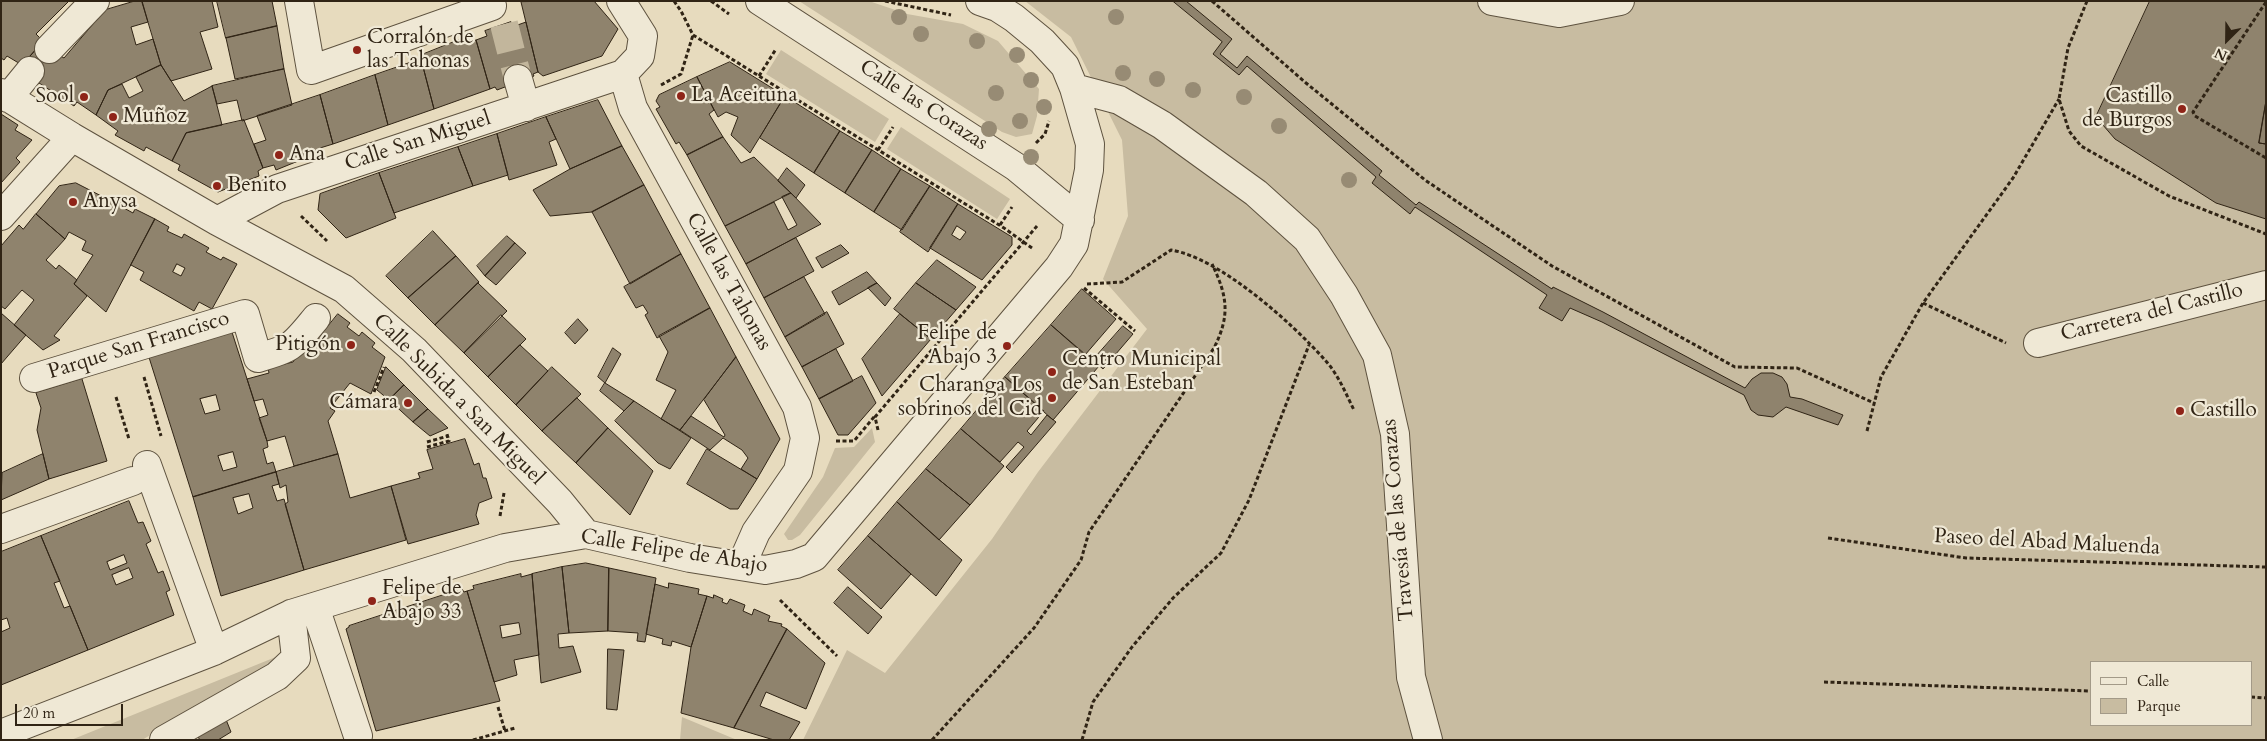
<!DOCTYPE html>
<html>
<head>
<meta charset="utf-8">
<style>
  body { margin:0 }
  #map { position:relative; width:2267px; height:741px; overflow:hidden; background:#e7dbbe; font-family:Cardo,serif }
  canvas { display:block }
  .frame { position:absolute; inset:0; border:2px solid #302415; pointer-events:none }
  .legend { position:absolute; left:2090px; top:661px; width:162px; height:65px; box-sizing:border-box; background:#efe8d5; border:1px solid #a39a88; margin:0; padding:6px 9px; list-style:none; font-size:15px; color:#302415 }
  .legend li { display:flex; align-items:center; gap:10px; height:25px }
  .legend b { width:25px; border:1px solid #a39a88 }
  .north { position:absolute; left:2202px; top:15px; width:50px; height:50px; -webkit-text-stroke:4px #efe8d5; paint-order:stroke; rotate:203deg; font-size:14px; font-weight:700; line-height:20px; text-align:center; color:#302415 }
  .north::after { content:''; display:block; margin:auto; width:18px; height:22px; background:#302415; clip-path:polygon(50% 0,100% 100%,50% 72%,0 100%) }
  .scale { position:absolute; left:15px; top:704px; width:108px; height:22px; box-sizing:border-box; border:2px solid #302415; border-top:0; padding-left:6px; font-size:15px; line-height:18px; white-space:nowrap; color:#302415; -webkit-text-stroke:4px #efe8d5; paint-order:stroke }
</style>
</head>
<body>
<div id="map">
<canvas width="2267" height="741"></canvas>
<div class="frame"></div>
<ul class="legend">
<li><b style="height:6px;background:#efe8d5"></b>Calle</li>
<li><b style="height:14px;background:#c8bca1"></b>Parque</li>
</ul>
<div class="north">N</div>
<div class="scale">20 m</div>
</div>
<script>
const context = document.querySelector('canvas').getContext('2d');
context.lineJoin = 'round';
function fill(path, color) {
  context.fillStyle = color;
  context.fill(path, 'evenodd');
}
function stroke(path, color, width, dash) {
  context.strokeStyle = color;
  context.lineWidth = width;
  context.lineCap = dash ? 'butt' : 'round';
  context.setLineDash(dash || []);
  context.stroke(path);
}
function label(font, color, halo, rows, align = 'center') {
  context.font = font + ' Cardo,serif';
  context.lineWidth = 4.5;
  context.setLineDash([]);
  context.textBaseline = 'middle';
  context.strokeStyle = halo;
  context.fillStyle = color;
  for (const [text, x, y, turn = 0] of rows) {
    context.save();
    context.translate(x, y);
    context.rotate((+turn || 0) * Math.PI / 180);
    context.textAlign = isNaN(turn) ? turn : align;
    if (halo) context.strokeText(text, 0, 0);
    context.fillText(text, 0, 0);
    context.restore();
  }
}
const green = new Path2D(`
  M799,1H869L907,14L963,24L998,41L1039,89L1037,116L1032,134L1016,137L1002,132Z
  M1025,1H2266V740H803L847,650L885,673L992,539L1038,472L1147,329L1103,279L1128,216L1122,140L1071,37ZM2091,662H2251V725H2091Z
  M781,50L889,119L875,142L766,74Z
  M901,127L1010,199L997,219L887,149Z
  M872,428L875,442L800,535L792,540H788L784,534L823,477L835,448L854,447Z
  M293,650L142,740H71Z
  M682,717L737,740H680Z`);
const building = new Path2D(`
  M1,1H69L36,34L43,41L22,65L7,56L4,60L1,58Z
  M135,1H142L148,22L131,27L136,45L153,39L161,65L108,90L96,115L77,102L74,106L36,81L22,65L41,44L64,58L105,10Z
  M142,1H212L218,27L200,32L212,69L171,81L161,65Z
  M217,1H272L277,26L226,38Z
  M594,1L618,29L602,56L543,76L538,72L521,2Z
  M1173,1H1186L1232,39L1220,54L1237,68L1247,56L1382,171L1379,175L1416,205L1419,202L1552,289L1553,287L1603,312L1745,388L1752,379L1761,373H1773L1782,377L1787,384L1790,397L1802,399L1843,415L1838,425L1786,407L1773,417L1758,415L1751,410L1744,395L1602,322L1570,308L1562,321L1539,308L1547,295L1415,207L1410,214L1372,183L1376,177L1247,66L1239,75L1213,54L1222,42Z
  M2150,1H2266V101L2259,143L2266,144V219L2216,203L2115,139L2096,117Z
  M511,22L512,27L526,22L538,72L533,74L534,76L497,90L495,87L490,89L476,40L487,36L485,31Z
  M277,26L284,69L235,79L226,38Z
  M469,36L473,41L476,40L490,89L434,109L421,59H424V54Z
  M421,59L434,109L388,125L375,75Z
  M730,62L785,96L750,153L731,135L738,117L726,112L718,117L697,77Z
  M161,65L184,101L212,86L222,125L186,133L172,161L146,147L144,151L115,135L118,131L96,115L108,90L122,84L129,98L143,91L136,77Z
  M284,69L292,105L242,121L237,100L217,104L212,86Z
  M375,75L388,125L333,144L320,95Z
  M697,77L714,110L709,114L723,137L687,155L679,142L676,144L656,109L660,107L656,101L659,95Z
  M320,95L333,144L320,148L322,154L308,157L276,170L274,165L263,168L254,144L266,140L257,116Z
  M785,96L840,131L814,173L760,138Z
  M598,100L622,146L570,169L546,117Z
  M2266,101V144L2259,143Z
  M1,114L18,125L15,130L32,140L16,158L20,162L1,183Z
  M546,117L556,139L549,142L557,165L509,180L497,134Z
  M244,120L263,168L258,171L259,176L218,192L178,170L180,165L172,161L186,133Z
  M840,131L872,150L845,193L814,173Z
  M497,134L508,175L473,186L458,147Z
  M723,137L741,163L754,157L791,193L725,226L687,155Z
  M622,146L644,185L592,212L550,216L533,190L570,169Z
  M458,147L473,186L394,213L379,173Z
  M872,150L901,169L874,212L845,193Z
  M787,168L805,185L796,198L778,181Z
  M901,169L930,186L902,230L874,212Z
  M379,173L396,218L346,238L318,210L320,194Z
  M76,183L111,201L113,197L124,202L122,207L133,213L135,209L155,219L106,312L74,284L93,255L82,250L86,241L69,232L65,239L36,214L59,186Z
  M644,185L681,254L630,284L592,212Z
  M930,186L958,204L928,252L900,232Z
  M791,193L821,224L746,264L725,226L774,202L788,230L797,225L782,197Z
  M958,204L1012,237V245L982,280L930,248ZM957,226L966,232L960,240L952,235Z
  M36,214L65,239L46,260L56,269L59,265L77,280L74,284L87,296L54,336L60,340L43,350L14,325L34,300L22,290L5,309L1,306V246L19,225L23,229Z
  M155,219L169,227L167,231L182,238L184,234L209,248L206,252L221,260L223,257L237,264L212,309L199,302L194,311L140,280L144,272L131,265ZM177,264L185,268L181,276L173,272Z
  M433,231L456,256L408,298L386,276Z
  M507,236L515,243L485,276L477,266Z
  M796,238L814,271L764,298L746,264Z
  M515,243L526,253L496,285L485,276Z
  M841,245L849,253L822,268L816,258Z
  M681,254L710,308L657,338L645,315L648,313L643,305L636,308L624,287Z
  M456,256L479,282L435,325L408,298Z
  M937,260L976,287L956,310L916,283Z
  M867,272L877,283L839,305L832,292Z
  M804,277L825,314L785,337L764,298Z
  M478,283L507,311L464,353L435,325Z
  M877,283L891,298L885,306L868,288Z
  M916,283L956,310L931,339L894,309Z
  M1082,289L1116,319L1085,355L1051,325Z
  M710,308L736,357L680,430L661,419L676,390L656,380L668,352L659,336Z
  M827,312L844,344L802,367L785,337Z
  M1,313L26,335L1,364Z
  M338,314L350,323L347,327L359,336L362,332L375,343L372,347L385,357L371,394L350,383L330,408L335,411L328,421L338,454L294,466L285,436L267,441L259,418L268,415L263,399L254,401L247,379L269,373L268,368L293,362L305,345L309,349Z
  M900,314L931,339L882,396L862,359Z
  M501,315L526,339L488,377L464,353Z
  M578,319L588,330L575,344L565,333Z
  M1051,325L1099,366L1053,420L1005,377Z
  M230,326L267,441L268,447L263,449L267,464L273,462L276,472L193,497L147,351ZM216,395L220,410L205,414L200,399ZM233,452L237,467L223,471L218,456Z
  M1123,326L1133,334L1103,369L1093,360Z
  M520,345L548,371L516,405L488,377Z
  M613,348L621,354L605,383L598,377Z
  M836,349L853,381L819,399L802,367Z
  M736,357L780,439L757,479L741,469L748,458L742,450L723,438L710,450L680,430L691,416L724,437L725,435L704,400Z
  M386,367L404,385L389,400L377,390Z
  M552,367L581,394L542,431L516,405Z
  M862,376L876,403L848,435H838L819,399Z
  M1005,377L1044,411L1027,431L1031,435L1047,415L1056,422L1012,473L1006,467L1024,447L1018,442L1000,462L961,429Z
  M82,379L107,461L49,479L37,430L41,408L36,393Z
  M605,383L634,401L624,411L600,391Z
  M404,385L428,409L413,422L389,400Z
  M577,398L608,428L576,463L542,431Z
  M634,401L691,438L670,469L658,463L615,421Z
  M428,409L448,428L430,436L413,422Z
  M608,428L653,471L630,515L576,463Z
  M961,429L1004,466L970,505L926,469Z
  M465,439L474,465L479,463L483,478H486L492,498L479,503L476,515L479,524L408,544L391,486L420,478L418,473L433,469L427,450Z
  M707,449L757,479L738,509H730L687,484Z
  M43,454L49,479L1,500L2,473Z
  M338,454L350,498L391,486L406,540L304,570L285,504L288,502L286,485L280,488L276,472Z
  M926,469L970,505L939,540L897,502Z
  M276,472L279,484L272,486L277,501L284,499L304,570L221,596L193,497ZM249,494L253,508L238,514L233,498Z
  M129,501L138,523L143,522L151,541L146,544L158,573L163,571L170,590L166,592L174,615L88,650L41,536ZM124,555L127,563L110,570L107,562ZM129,568L133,578L116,585L112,575Z
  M897,502L962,560L936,596L868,536Z
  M41,536L60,581L54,583L64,608L70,606L88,650L1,685V632L10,628L7,618L1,620V552Z
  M868,536L911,574L881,609L838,570Z
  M586,563L609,568L608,631L569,633L562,567Z
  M562,567L569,633L558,634L559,648L573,646L581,672L541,683L532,574Z
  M609,568L656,578L645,642L637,641L638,633L608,631Z
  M521,574V577L532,574L539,655L514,660L517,675L494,682L467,591L474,589L473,586ZM519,623L521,634L502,638L500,626Z
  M669,583L699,589L698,594L707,596L691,647L672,641L671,646L662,644L663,639L646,634L655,584L668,588Z
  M848,587L882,617L868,634L834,603Z
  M462,589L464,592L467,591L500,701L376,731L346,629L349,627V626Z
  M714,595L723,599L722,602L727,604L730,599L745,605L743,611L752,615L754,609L770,616L768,621L782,624L781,626L787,629L734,728L681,713L691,647L707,596L713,598Z
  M787,629L825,663L806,709L766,692L760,706L800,722L789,740H774L734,728Z
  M608,649L624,650L617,710L607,709Z
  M225,717L231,732L218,740H200L196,734Z`);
const minorTunnel = new Path2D(`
  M504,24L518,79`);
const path = new Path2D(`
  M674,1L681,11L693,35L1004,228L1032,248
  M711,1L729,14
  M885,1L951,15
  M1212,1L1306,83L1425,180L1552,266L1735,367L1797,368L1874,403
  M2087,1L2068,48L2059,99L2069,131L2081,146L2169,196L2266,234
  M2266,2L2193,112L2195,116L2266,158
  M759,76L776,49
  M661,85L681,74L693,35
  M1036,143L1045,134L1049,121
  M878,150L893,127
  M301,216L327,241
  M1000,225L1012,207
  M1087,284L1122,282L1171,250C1220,258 1292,323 1325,360C1338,374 1346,394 1354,410
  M1084,288L1135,331
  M1923,303L2006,343
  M144,377L161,436
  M374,392L384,367
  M116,397L129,439
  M878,430L875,417L1037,226
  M1867,431L1881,377L1923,303L2013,178L2059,99
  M836,441H854L874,417
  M427,442L448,436
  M427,447L449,441L447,434
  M500,516L504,493
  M1828,538L1966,558L2266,567
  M780,600L837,656
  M1824,682L2091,691
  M2251,697L2266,698
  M498,707L505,731
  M473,740L515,728
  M932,740L1034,628L1081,560L1089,532L1214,348C1230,316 1228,297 1212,264
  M1082,740L1093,702L1132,647L1173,598L1221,553L1249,500L1309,345`);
const minor = new Path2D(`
  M299,1L311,70L492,6
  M621,1L643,36L640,56L623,74L633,108L797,407L805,438L798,471L756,532L741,566
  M760,1L1016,167L1080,220
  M1492,1L1559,13L1620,1
  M49,49L95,1
  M518,79L526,107
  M1074,88L1119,100L1162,125L1256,193L1307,239L1344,295L1377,355L1395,434L1411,677L1428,740
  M1,93L72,137L217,221L344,289L414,350L560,502L586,534
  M8,98L30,71
  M1,216L72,137
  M217,221L277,189L623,74
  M2038,343L2266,285
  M34,378L245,314L258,358C293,348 293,346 316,318
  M147,465L214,651
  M1,529L133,481
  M315,607L358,736
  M1,734L214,651L291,614L505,548L586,534L690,558L765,570L796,564L814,557L1059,267L1074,244L1089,170L1090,144L1074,88L1065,66L1042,41L1014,18L997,7L980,1
  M164,740L277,676L296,658L291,614`);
const trees = [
  [899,17],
  [1116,17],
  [921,34],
  [977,41],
  [1017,55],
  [1123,73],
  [1157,79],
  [1031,80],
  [1193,90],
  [996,93],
  [1244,97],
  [1044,107],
  [1020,121],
  [1279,126],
  [989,129],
  [1031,157],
  [1349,180]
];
const markers = [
  [357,50,5,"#8f2418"],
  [681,96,5,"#8f2418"],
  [84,97,5,"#8f2418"],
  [2182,109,5,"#8f2418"],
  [113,117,5,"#8f2418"],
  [279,155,5,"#8f2418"],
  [217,186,5,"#8f2418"],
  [73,202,5,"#8f2418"],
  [351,345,5,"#8f2418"],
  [1007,346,5,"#8f2418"],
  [1052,372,5,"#8f2418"],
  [1052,398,5,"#8f2418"],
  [408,403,5,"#8f2418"],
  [2180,411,5,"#8f2418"],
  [372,601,5,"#8f2418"]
];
const poiNames = [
  ["Corralón de",367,38],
  ["las Tahonas",367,62],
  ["La Aceituna",691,96],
  ["Sool",74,97,"right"],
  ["Castillo",2172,97,"right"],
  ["de Burgos",2172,121,"right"],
  ["Muñoz",123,117],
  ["Ana",289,155],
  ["Benito",227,186],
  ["Anysa",83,202],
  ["Felipe de",997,334,"right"],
  ["Abajo 3",997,358,"right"],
  ["Pitigón",341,345,"right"],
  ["Centro Municipal",1062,360],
  ["de San Esteban",1062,384],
  ["Charanga Los",1042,386,"right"],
  ["sobrinos del Cid",1042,410,"right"],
  ["Cámara",398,403,"right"],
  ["Castillo",2190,411],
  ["Felipe de",382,589],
  ["Abajo 33",382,613]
];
const streetNames = [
  ["Calle las Corazas",923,106,33],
  ["Calle San Miguel",418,142,-18],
  ["Calle las Tahonas",728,282,61],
  ["Carretera del Castillo",2152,313,-14],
  ["Parque San Francisco",139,346,-17],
  ["Calle Subida a San Miguel",458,400,45],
  ["Travesía de las Corazas",1399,520,-95],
  ["Paseo del Abad Maluenda",2047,543,3],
  ["Calle Felipe de Abajo",674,552,9]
];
fill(green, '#c8bca1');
fill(building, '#8f836d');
stroke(building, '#302415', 1);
stroke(minorTunnel, '#c2b69c', 28, [28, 14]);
stroke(minor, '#5e523f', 30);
stroke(path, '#302415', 3, [4, 2.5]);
stroke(minor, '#efe8d5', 28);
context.fillStyle = '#978b74';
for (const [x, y] of trees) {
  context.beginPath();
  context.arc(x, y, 8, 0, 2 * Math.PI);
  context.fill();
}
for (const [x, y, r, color] of markers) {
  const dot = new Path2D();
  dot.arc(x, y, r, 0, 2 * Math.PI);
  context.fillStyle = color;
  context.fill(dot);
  stroke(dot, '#efe8d5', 2);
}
label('21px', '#302415', '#efe8d5', poiNames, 'left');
label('21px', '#302415', '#efe8d5', streetNames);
</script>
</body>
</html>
